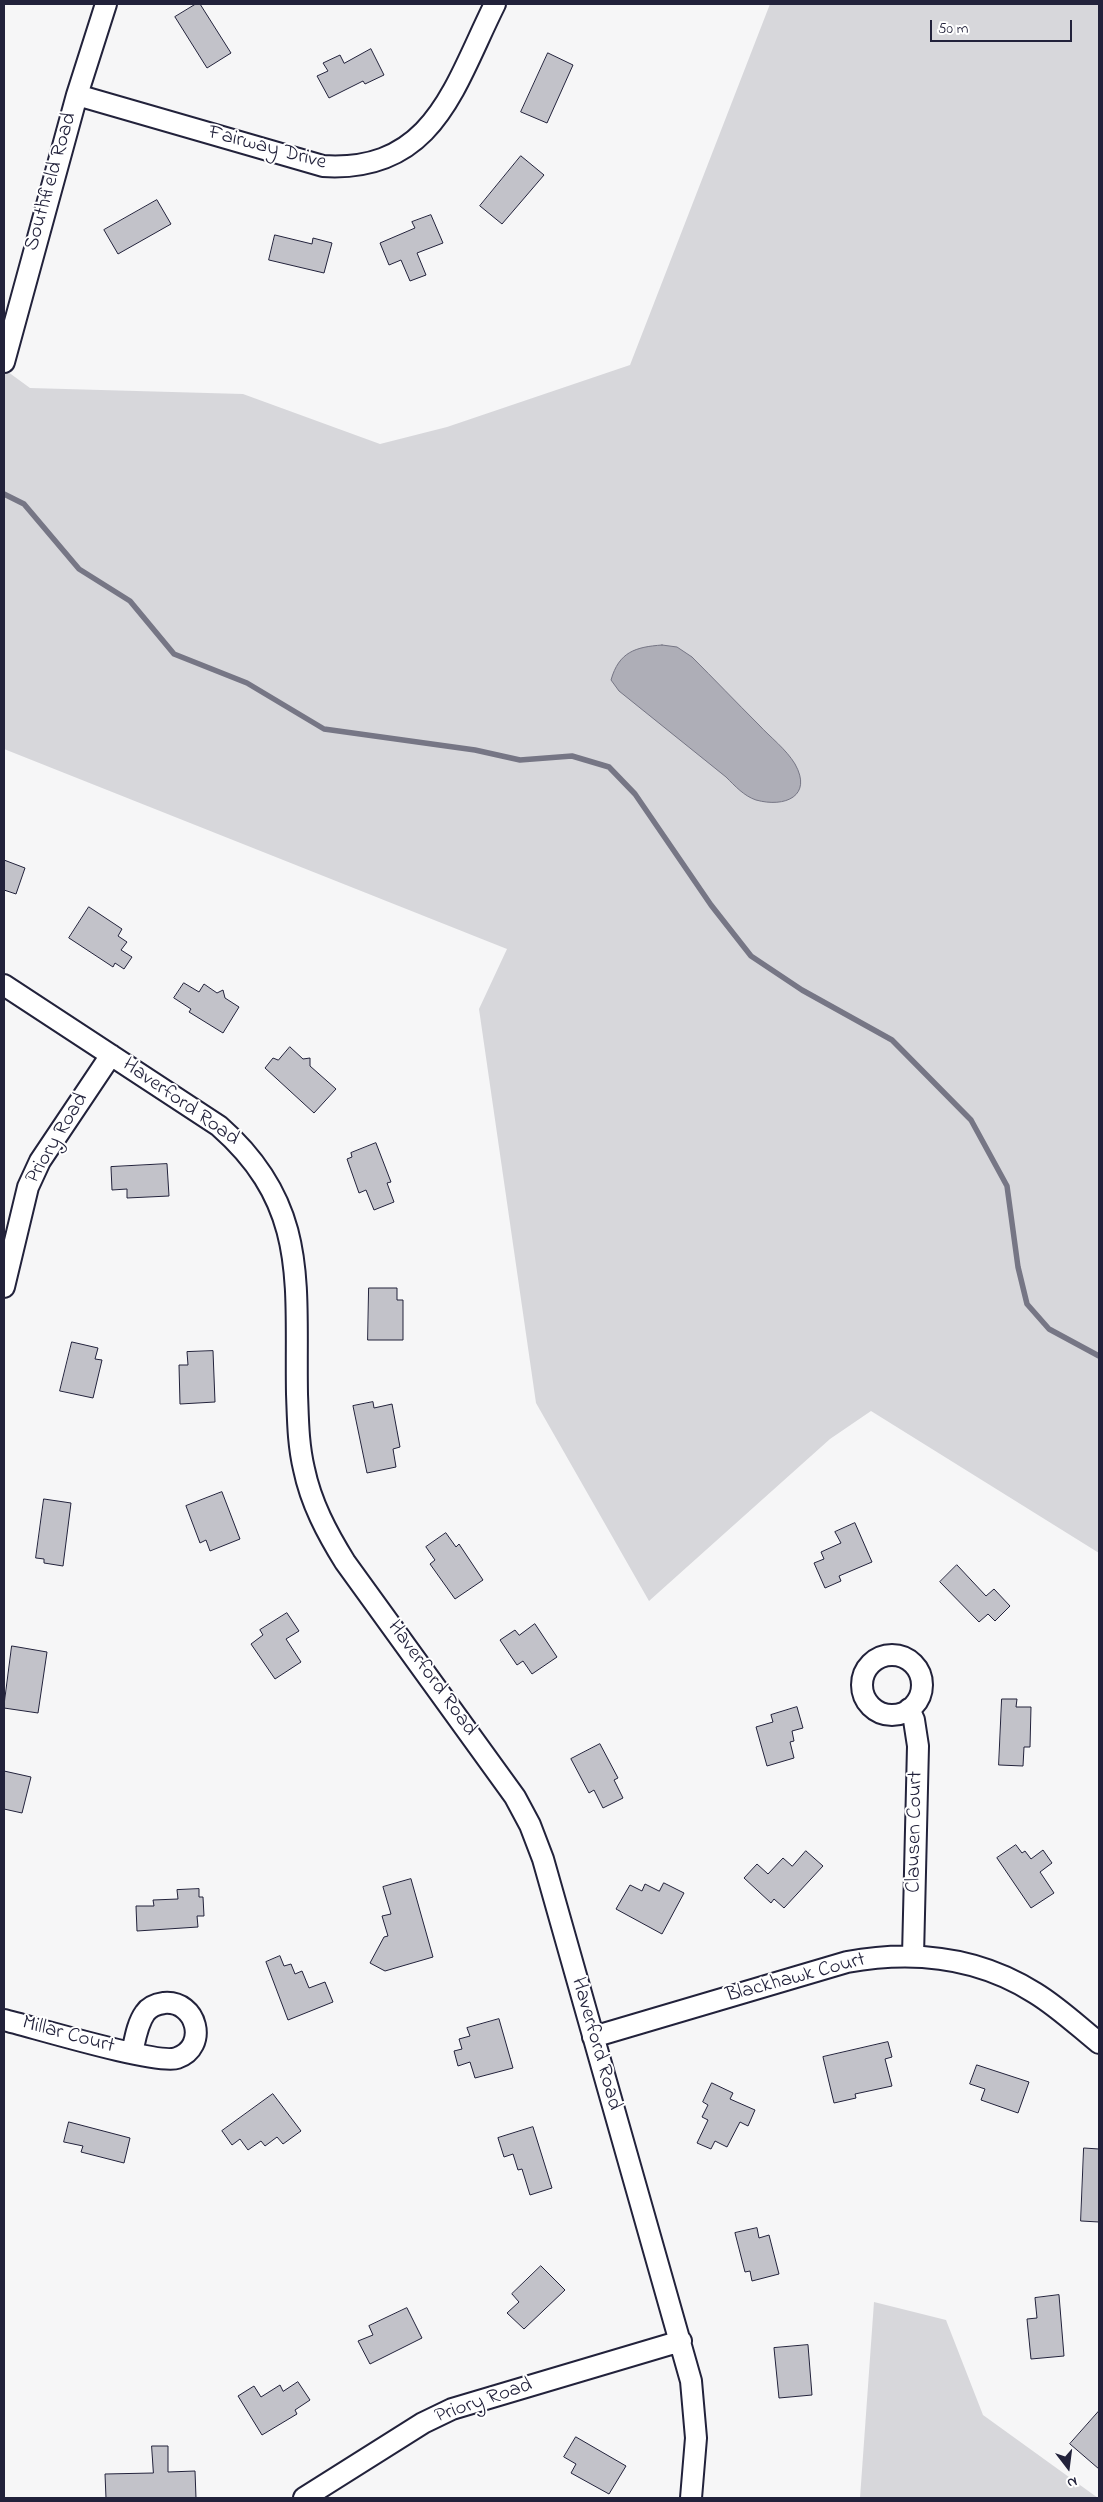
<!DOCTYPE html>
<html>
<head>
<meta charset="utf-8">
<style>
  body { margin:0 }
  #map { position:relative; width:1103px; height:2502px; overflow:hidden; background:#f6f6f7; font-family:"Indie Flower",sans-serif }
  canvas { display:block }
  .frame { position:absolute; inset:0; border:5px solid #22223b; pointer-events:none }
  .north { position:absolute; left:1043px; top:2442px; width:50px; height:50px; -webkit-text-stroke:4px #fff; paint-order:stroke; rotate:165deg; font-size:14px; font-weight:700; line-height:20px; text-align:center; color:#22223b }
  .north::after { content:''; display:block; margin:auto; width:18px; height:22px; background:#22223b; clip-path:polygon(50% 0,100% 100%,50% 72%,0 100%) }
  .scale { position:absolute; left:930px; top:20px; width:142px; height:22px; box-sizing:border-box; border:2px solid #22223b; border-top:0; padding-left:6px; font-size:15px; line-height:18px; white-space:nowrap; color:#22223b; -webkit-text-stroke:4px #fff; paint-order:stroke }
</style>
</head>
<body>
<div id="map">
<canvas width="1103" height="2502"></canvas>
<div class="frame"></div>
<div class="north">N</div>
<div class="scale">50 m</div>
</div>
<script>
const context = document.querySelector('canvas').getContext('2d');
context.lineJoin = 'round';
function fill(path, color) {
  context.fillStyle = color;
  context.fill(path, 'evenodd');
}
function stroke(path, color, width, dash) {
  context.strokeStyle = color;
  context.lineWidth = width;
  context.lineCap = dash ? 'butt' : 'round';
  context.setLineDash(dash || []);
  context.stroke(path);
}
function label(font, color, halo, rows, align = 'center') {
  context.font = font + ' "Indie Flower",sans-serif';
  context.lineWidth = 4;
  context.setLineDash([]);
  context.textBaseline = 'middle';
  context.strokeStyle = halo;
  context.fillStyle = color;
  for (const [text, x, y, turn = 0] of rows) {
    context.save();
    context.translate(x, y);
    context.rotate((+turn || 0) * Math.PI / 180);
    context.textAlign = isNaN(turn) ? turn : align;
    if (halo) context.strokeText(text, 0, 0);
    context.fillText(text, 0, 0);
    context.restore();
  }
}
const green = new Path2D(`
  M770,4H1099V1553L871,1411L830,1439L649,1601L536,1403L479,1009L507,949L4,749V369L30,388L243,394L380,444L447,427L630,365Z
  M874,2302L946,2320L983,2415L1098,2498H860Z`);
const water = new Path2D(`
  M662,645L677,647L692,657C714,679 736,702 759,725C770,737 786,749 795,764C813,796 785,808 756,800C744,796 735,786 726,777L619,691L611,680C619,652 635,647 662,645Z`);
const stream = new Path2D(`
  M4,494L24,504L79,569L130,601L174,654L247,683L324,729L475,750L520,760L572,756L609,767L635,794L711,905L751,956L802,990L892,1040L971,1120L1007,1186L1018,1267L1027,1304L1049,1329L1099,1356`);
const building = new Path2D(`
  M196,4H200L231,53L207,68L175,17Z
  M371,49L384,75L365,84L363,81L329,98L317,76L328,71L323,63L340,55L344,63Z
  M548,53L573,65L547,123L521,112Z
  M521,156L544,175L502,224L480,206Z
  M157,200L171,224L118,254L104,230Z
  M431,215L443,243L417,253L426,275L410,281L401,260L389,265L380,243L415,228L412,222Z
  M275,235L312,244L313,238L332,243L324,273L269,260Z
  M4,860L25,868L16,894L4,890Z
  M89,907L122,929L118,936L127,942L121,950L132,957L124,969L115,963L113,967L69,938Z
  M184,983L199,992L204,984L217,993L223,990L225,998L239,1007L223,1033L189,1012L191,1009L174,998Z
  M290,1047L303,1059L310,1058V1066L336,1089L314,1113L265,1068L273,1058L278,1060Z
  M376,1143L391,1182L387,1183L394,1202L374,1210L366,1190L359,1193L347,1159L352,1157L351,1153Z
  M167,1164L169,1196L127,1198V1189L112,1190L111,1167Z
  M369,1288H397V1300H403V1340H368Z
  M72,1342L98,1348L95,1359L102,1360L93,1398L60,1391Z
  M213,1351L215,1402L180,1404L179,1365H188L187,1352Z
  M373,1402L374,1408L392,1404L400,1447L393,1449L396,1467L367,1473L353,1406Z
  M222,1492L240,1539L210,1551L206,1540L200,1543L186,1506Z
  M44,1499L71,1503L63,1566L44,1563V1559L36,1558Z
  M855,1523L872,1562L839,1576L841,1581L825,1588L814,1563L824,1559L821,1552L841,1543L835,1532Z
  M446,1533L456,1547L459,1544L483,1580L455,1599L430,1564L435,1560L426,1547Z
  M957,1565L986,1596L994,1589L1010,1606L995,1621L988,1614L979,1622L940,1582Z
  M287,1613L299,1631L286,1639L301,1662L275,1679L251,1644L263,1635L260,1630Z
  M535,1624L557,1657L532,1674L523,1661L517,1665L500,1640L515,1630L519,1635Z
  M12,1646L47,1652L38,1713L4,1708Z
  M1002,1699H1017L1016,1707H1031L1030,1747H1024L1023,1766L999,1765Z
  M797,1707L803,1728L792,1731L794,1741L790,1742L794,1758L767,1766L756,1727L773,1722L771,1715Z
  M600,1744L618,1778L614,1780L623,1798L603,1808L594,1790L589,1793L571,1759Z
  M4,1771L31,1777L22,1813L4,1809Z
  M1016,1845L1022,1853L1025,1851L1031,1859L1043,1850L1052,1863L1040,1872L1054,1893L1031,1908L997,1858Z
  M806,1851L823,1866L784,1908L774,1899L771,1903L744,1878L757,1864L768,1874L783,1858L792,1866Z
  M411,1879L433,1957L385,1971L370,1963L384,1937L388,1936L382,1916L391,1914L383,1887Z
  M664,1883L684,1893L662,1934L616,1909L630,1885L642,1891L645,1884L659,1891Z
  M199,1889V1897H203L204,1916H197L198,1927L137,1931L136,1906H154L153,1900L178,1899L177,1890Z
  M280,1956L284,1966L291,1964L295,1974L302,1971L309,1988L325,1982L333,2002L288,2020L266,1962Z
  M499,2019L513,2068L475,2078L470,2062L458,2066L454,2051L462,2049L459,2039L470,2036L467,2028Z
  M888,2042L892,2057L885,2059L892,2086L855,2094L856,2098L834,2103L823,2057Z
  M977,2065L1029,2082L1018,2113L981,2100L985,2089L970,2084Z
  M712,2083L733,2093L730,2099L755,2110L748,2126L740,2122L727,2147L715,2141L711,2149L697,2143L708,2120L702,2117L708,2105L703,2102Z
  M273,2094L301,2131L283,2144L277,2137L265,2146L261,2141L248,2150L240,2139L232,2145L222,2131Z
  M69,2122L130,2138L124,2163L81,2152L83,2146L64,2142Z
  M533,2127L552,2188L530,2195L522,2169L518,2170L513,2154L504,2157L498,2138Z
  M1084,2148L1099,2149V2222L1081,2221Z
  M757,2228L759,2238L769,2235L779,2274L752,2281L750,2271L745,2272L735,2233Z
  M541,2266L565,2290L524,2329L507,2313L519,2302L512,2294Z
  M1059,2295L1064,2356L1031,2359L1027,2319L1037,2318L1035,2298Z
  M407,2308L422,2338L370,2364L358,2341L373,2335L369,2326Z
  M808,2345L812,2395L779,2398L774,2348Z
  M298,2382L310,2400L295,2410L297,2414L262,2435L238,2396L254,2386L261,2397L280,2385L283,2391Z
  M1099,2411V2469L1070,2444Z
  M576,2437L626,2466L609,2494L571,2473L576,2464L564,2457Z
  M152,2446H168V2472L195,2471L196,2498H106L105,2474L153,2473Z`);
const minor = new Path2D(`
  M77,95L323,166C434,173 454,86 495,4
  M4,362L77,95L106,4
  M4,985L219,1126C310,1206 295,1284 297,1394C298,1419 298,1444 304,1469C311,1503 327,1533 345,1562L515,1797L530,1825L543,1859L691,2381L696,2438L691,2498
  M4,1287L28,1187L40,1161L111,1055
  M862 1685a30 30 0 1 1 60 0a30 30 0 1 1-60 0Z
  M909,1709L914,1720L918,1746L913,1956
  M4,2020C33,2027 157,2065 177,2058C209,2047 197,2000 164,2003C157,2004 149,2007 145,2013C137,2024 135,2040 132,2053
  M593,2037L847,1962C913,1950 978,1957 1035,1993C1058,2007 1078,2026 1099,2043
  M304,2498L423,2423L452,2409L681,2341`);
const streetNames = [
  ["Fairway Drive",267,149,15],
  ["Southfield Road",52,182,-74],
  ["Haverford Road",180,1103,35],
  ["Priory Road",58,1139,-59],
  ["Haverford Road",431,1679,54],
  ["Clausen Court",916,1832,-89],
  ["Blackhawk Court",796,1979,-15],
  ["Millar Court",68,2036,15],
  ["Haverford Road",595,2044,74],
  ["Priory Road",484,2402,-19]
];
fill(green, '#d7d7db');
fill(water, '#aeaeb7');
stroke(water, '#767685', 1);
stroke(stream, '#767685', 5.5);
fill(building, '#c2c2c9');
stroke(building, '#22223b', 1);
stroke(minor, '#22223b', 24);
stroke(minor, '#fff', 20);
label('21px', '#22223b', '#fff', streetNames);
</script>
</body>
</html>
